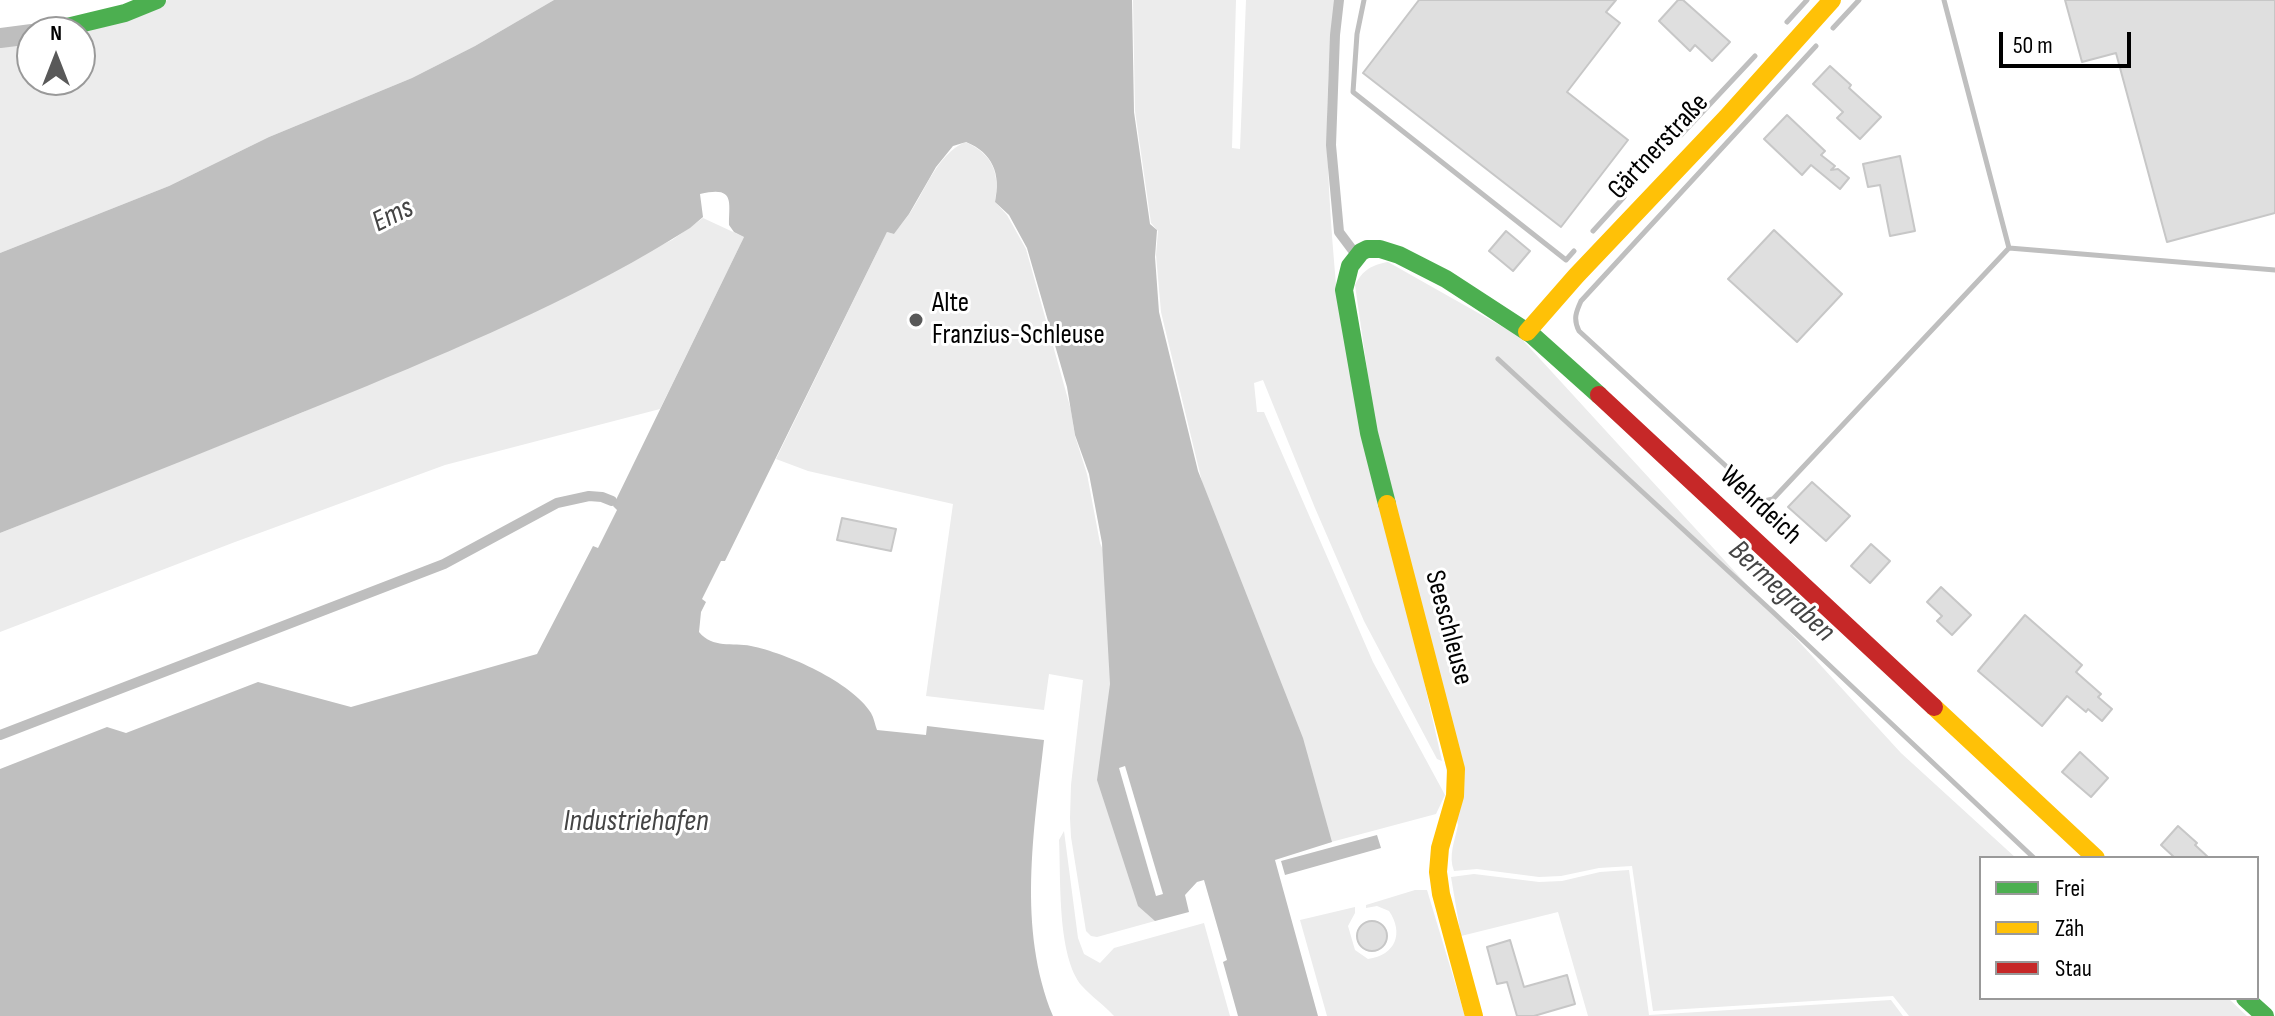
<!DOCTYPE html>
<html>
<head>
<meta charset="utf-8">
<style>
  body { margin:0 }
  #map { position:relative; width:2275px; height:1016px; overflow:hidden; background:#fff; font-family:"Sofia Sans Condensed",sans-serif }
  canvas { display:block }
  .legend { position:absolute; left:1979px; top:856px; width:280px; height:144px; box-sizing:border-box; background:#fff; border:2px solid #999; margin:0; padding:10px 14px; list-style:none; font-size:24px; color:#000 }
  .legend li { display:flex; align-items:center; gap:16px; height:40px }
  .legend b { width:40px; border:2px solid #999 }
  .north { position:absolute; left:16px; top:16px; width:80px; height:80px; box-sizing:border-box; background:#fff; border:2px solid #999; border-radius:50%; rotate:0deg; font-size:22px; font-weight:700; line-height:32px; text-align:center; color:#000 }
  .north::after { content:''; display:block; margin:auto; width:28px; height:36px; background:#595959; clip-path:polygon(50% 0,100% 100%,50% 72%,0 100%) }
  .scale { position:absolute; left:1999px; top:32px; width:132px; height:36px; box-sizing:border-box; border:4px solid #000; border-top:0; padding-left:10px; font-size:24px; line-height:28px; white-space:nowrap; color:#000; -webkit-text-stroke:6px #fff; paint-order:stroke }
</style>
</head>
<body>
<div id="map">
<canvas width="2275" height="1016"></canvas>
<ul class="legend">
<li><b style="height:10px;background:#4caf50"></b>Frei</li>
<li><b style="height:10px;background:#ffc107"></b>Zäh</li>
<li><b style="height:10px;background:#c62828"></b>Stau</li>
</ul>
<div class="north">N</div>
<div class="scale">50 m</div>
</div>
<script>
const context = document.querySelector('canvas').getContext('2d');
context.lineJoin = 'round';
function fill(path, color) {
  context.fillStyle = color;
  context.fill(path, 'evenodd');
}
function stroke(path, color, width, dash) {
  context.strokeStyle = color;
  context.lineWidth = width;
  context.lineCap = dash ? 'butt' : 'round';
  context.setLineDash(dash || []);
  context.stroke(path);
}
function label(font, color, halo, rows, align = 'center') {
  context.font = font + ' "Sofia Sans Condensed",sans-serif';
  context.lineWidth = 6;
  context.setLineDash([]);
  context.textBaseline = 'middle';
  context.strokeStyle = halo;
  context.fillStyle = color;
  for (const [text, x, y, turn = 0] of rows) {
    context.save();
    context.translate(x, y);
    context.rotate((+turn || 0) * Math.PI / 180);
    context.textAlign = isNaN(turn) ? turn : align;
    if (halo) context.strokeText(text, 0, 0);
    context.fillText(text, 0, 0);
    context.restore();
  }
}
const green = new Path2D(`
  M168,0H554L475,46L412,78L269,137L169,186L0,253V43L32,39V80H80V32Z
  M1133,0H1236L1232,148L1240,149L1246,0H1335C1332,29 1329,57 1328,86C1325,156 1331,226 1337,296L1442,761L1437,759L1364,621L1315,508L1263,380L1254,383L1257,412H1264L1373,662L1445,795L1436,814L1320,845L1237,627L1161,312L1156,255L1158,231L1151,223L1135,111Z
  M965,142C993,154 1000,173 995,202L1007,215L1026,249L1071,410L1075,436L1087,474L1100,543L1117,584V794L1155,921L1097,937L1091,936L1086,931L1071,837L1070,818L1071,785L1083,680L1049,674L1044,710L926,696L953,504L808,471L776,459L887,232L894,234C899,227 905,220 910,213C926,189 937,155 965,142Z
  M703,218L744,237L660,409L445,465L235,542L0,632V533L301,413L672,240Z
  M1388,262L1519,336L1901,753L2016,858H1981V998H2228L2247,1016H1909L1893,996L1653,1011L1632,866L1599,868L1561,876L1539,877L1477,869L1454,871C1448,856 1455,840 1458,825L1376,432L1355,285C1363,270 1371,265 1388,262Z
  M1064,831L1078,938L1084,954L1100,963L1114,948L1204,923L1230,1016H1114C1104,1005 1092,997 1082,986C1057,957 1061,879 1059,840Z
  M1629,870L1649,1015L1891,1000L1903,1016H1588L1558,912L1461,936L1451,877L1474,874L1539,882L1562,881L1600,872Z
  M1415,890H1427L1465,1016H1327L1300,920L1355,907V913L1348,926L1355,950L1368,959C1396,955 1404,933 1389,911L1377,906L1366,908V905Z`);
const water = new Path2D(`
  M554,0H1132L1134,112L1150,224L1157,230L1155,257L1159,312L1198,471L1303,738L1332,842L1275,860L1318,1016H1238L1223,962L1227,960L1204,880L1197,882L1185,895L1189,912L1155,921L1138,906L1097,780L1110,684L1102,543L1089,474L1075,435L1067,387L1027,248L1009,215L995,202C1001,174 993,153 966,142L953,146L936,167L909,214L894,234L887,232L725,561H721L702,599L706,602L701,612L699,632C713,649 732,642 751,646C786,653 852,682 871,713C874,718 875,725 877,730L926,735L927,726L1044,740C1034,831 1017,928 1053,1016H0V769L107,727L126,733L258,682L351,707L537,654L593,546L598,548L617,510L613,506L744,237L734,232L729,225C729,201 735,186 700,194L703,217L690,228C589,292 477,340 367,386C245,436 123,485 0,533V253L169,186L269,137L412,78L475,46Z
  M1377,835L1381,848L1285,875L1281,861Z`);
const pier = new Path2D(`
  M1125,766L1163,894L1156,896L1119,768Z`);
const stream = new Path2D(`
  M1364,0L1357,34L1353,92L1566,260L1574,251
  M1944,0L2009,248
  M1787,22L1807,0
  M1833,28L1859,0
  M1816,46L1581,301C1576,312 1573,319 1579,331L1764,501L1773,499L2009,248L2275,270
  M1681,135L1755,56
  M1593,231L1624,197
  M1498,359L1775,614L2034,858`);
const building = new Path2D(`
  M1419,0H1616L1606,12L1620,23L1567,92L1628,140L1561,227L1363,73Z
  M1678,0H1683L1730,42L1712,61L1695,45L1690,51L1659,21Z
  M2065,0H2275V213L2167,242L2116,53L2082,62Z
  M1830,66L1851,85L1849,88L1881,117L1860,139L1837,118L1843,112L1813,84Z
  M1787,115L1825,151L1821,155L1835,166L1831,170L1838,169L1849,178L1840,189L1811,165L1802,175L1764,139Z
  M1900,156L1915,231L1890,236L1880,185L1868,187L1863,164Z
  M1774,230L1842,294L1797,342L1728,279Z
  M1506,231L1530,251L1513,271L1489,251Z
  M1812,482L1850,516L1826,541L1788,507Z
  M842,518L896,529L891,551L837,540Z
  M1871,544L1890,561L1870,583L1851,566Z
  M1941,587L1971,615L1952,635L1937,621L1942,616L1927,602Z
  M2025,615L2082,665L2076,672L2101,694L2098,697L2112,709L2102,721L2088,709L2086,712L2067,696L2042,726L1978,671Z
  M2080,752L2108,778L2091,797L2062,772Z
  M2178,826L2197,843L2195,845L2209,858H2175L2161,845Z
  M1357 936a15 15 0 1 1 30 0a15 15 0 1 1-30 0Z
  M1510,940L1524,987L1567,975L1575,1004L1534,1016H1517L1507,982L1497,984L1487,947Z`);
const lane = new Path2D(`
  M1339,0L1335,35L1331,145L1339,232L1354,252
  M0,735L444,564L557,503L589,496L602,497L612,501`);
const street = new Path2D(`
  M0,38L32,34`);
const fast = new Path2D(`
  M46,32L125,13L157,0
  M1387,504L1369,433L1344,290L1350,266L1361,252L1367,249H1380L1399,255L1446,279L1532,335L1599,395
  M2245,998L2265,1016`);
const slow = new Path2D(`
  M1527,332L1576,276L1726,118L1832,0
  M1387,504L1456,769L1455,796L1440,848L1438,872L1441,894L1474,1016
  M1934,707L2096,858`);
const jam = new Path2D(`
  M1599,395L1934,707`);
const markers = [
  [916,320,8,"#595959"]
];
const streetNames = [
  ["Gärtnerstraße",1659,147,-47],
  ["Wehrdeich",1760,506,43],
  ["Seeschleuse",1448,628,75]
];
const poiNames = [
  ["Alte",932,304],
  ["Franzius-Schleuse",932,336]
];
const waterNames = [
  ["Ems",393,216,-26],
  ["Bermegraben",1781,592,43],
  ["Industriehafen",636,822]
];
fill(green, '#ececec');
fill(water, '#bfbfbf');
fill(pier, '#fff');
stroke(stream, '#bfbfbf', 5);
fill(building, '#dfdfdf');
stroke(building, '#c7c7c7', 2);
stroke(lane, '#bebebe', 10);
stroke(street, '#bebebe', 20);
stroke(fast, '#4caf50', 18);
stroke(slow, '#ffc107', 18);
stroke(jam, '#c62828', 18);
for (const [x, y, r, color] of markers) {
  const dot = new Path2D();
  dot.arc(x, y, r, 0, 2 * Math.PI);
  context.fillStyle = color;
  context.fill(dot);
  stroke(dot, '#fff', 3);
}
label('28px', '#000', '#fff', streetNames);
label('28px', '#000', '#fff', poiNames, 'left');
label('italic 30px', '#444', '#fff', waterNames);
</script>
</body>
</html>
